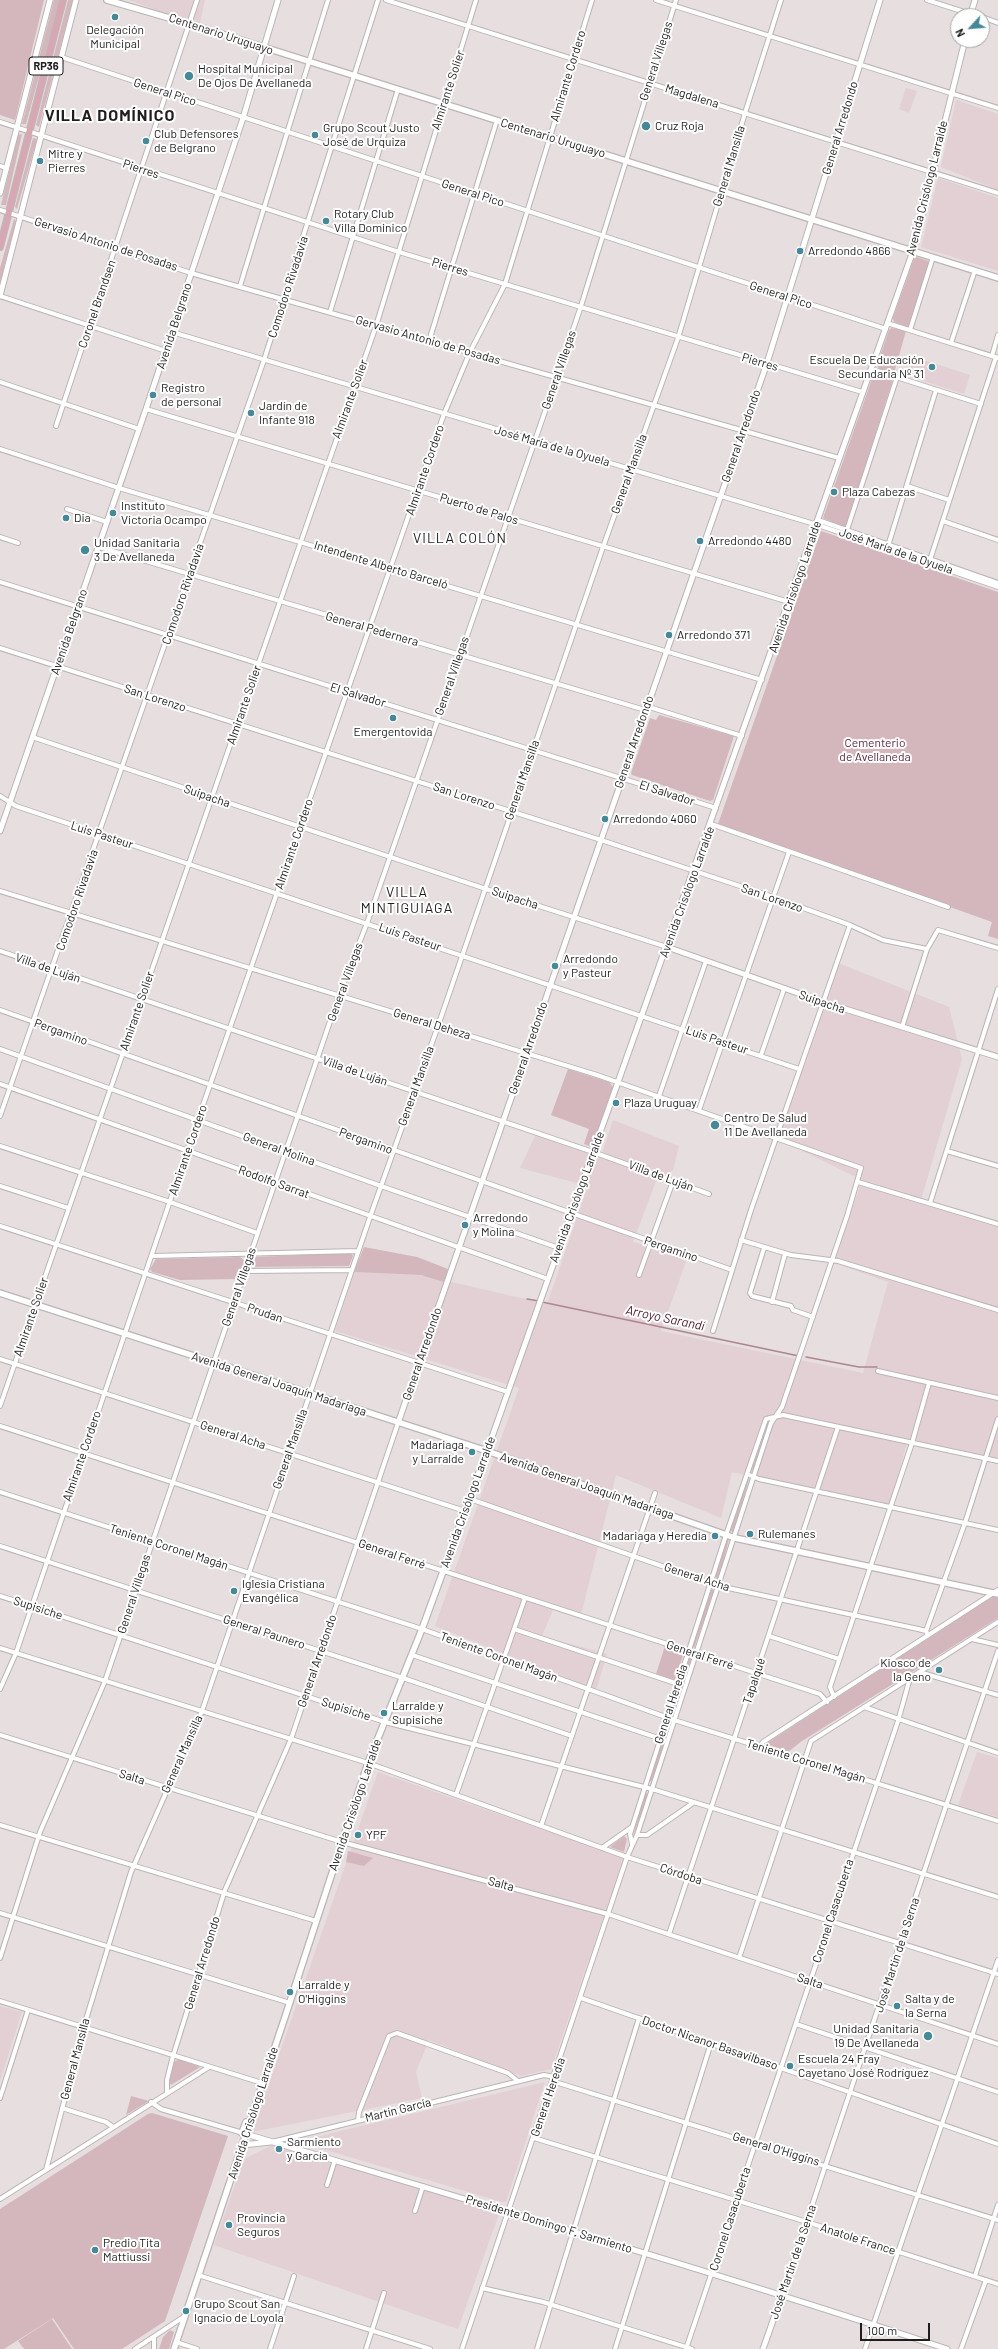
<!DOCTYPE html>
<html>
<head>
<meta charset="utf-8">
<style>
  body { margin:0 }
  #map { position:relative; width:998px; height:2349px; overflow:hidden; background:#e6dedf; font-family:Barlow,sans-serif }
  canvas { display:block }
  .north { position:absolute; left:950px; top:8px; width:40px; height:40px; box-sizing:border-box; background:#fff; border:1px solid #a6a5a5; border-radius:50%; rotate:244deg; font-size:11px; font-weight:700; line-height:16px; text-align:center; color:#201d1e }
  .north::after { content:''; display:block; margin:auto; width:14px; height:18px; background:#458998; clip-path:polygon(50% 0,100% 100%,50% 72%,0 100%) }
  .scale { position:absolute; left:860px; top:2323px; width:70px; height:18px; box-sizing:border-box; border:2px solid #201d1e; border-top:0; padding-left:5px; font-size:12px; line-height:14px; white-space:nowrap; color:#201d1e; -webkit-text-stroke:3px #fff; paint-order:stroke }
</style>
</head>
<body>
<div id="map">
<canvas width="998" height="2349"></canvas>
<div class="north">N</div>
<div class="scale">100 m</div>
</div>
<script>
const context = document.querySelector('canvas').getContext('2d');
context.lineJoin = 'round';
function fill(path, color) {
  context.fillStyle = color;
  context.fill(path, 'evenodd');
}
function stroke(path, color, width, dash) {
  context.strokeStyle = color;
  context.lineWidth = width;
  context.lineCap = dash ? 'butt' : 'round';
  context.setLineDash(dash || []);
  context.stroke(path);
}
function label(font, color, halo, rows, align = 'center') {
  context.font = font + ' Barlow,sans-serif';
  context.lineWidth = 4;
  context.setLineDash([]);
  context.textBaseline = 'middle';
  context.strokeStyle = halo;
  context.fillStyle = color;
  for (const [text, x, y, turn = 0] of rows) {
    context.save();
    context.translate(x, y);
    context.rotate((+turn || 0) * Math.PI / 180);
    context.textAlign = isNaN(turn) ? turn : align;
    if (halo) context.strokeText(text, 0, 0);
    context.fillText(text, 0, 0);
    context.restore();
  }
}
const built = new Path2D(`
  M129,0H205L199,26Z
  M906,88L917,91L909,113L899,109Z
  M956,100L998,114V190L941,167Z
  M938,178L998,198V271L921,247Z
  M914,357L970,375L964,394L908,376Z
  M838,963L949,1007L962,1059L921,1200L998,1227V1462L907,1442L890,1506L732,1472L721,1518L616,1475L580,1619L553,1610L542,1636L607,1654L596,1691L435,1626L519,1388L335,1331L354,1272L421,1275L547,1304L588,1186L520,1168L536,1134L601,1157L613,1120L679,1146L673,1170L656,1181L633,1242L688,1256L661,1331L863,1373L888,1282L834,1263L862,1180L778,1139Z
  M977,1752L998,1758V1817L958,1805Z
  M378,1772L624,1858L551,2069L521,2076L429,2040L416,2072L422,2098L252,2132Z
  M0,2006L22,2012L0,2081Z
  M545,2082L506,2202H502L302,2143L303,2140Z
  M280,2141L500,2211L458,2329L214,2245L244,2159Z`);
const green = new Path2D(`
  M0,0H44L15,120L0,115Z
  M54,0H60L26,124H22Z
  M68,0H73L39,127L36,125Z
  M22,134L6,205H1L18,135Z
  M33,138L37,139L17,209L15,207Z
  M14,219L16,221L0,283V268Z
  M917,257L928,261L929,263L908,327L894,322L893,318L914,259Z
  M892,328L906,331L894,373L879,369L877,365L889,330Z
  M877,374L890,377L892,382L846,526L843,527L823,518L873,376Z
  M821,531L998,592V939L988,936L992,922L718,824Z
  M659,715L734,736L713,800L710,801L632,775L631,773L650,718L656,720Z
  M568,1069L609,1082L613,1087L593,1144L589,1146L584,1144L589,1129L551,1115Z
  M364,1247L417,1257L448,1269L444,1282L421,1275L354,1272Z
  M351,1253L353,1256L349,1266L251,1267L255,1257Z
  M240,1257L245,1261L238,1277L236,1279L180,1280L152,1272L150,1269L156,1259Z
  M769,1421H770L753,1470L752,1468Z
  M749,1479L734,1531L732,1532L730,1530L747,1480Z
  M729,1539L719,1578L717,1579L715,1577L727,1540Z
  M713,1589L714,1592L694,1648L692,1645L710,1590Z
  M992,1597H998V1618L802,1741L788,1752L768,1745L767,1743Z
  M665,1646L684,1652L675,1680L656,1674Z
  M691,1657L693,1659L675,1711L673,1712L671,1710L688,1658Z
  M661,1743L665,1745L651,1782L649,1780Z
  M647,1793L648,1795L633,1836L644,1795Z
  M624,1836L627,1839L624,1852L610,1847Z
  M348,1851L373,1858L364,1866L346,1862Z
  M179,2059L200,2067L171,2085L169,2082L174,2062Z
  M131,2096L149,2101L126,2115Z
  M152,2113L228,2136L165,2321L122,2349H74L53,2318L4,2349H0V2209L148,2114Z
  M52,2319L72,2349H24L18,2341Z
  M170,2330L174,2332L169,2349H159L163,2337Z`);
const stream = new Path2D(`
  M527,1299L539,1301
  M542,1302L799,1356
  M806,1357L859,1367H877`);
const minor = new Path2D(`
  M386,0L998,193
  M656,0L998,108
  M927,0L977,16
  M982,17L998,23
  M61,57L886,329
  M0,122L399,252L862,392
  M0,166L6,168
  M0,210L191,273L839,458
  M240,286L328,0
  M0,296L166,351
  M330,312L398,89
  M887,323L998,358
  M910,330L933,257
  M172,332L821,526L998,587
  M429,341L497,120
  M951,343L975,270
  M992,356L998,335
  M871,369L981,404
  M0,382L139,429
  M146,409L789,602
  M56,426L197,0
  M0,449L119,488L762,680
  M907,486L949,500
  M67,509L107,522
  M818,520L998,583
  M943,521L998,540
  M846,533L897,377
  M0,537L18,543
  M888,546L936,390
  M99,547L645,710
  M929,563L996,357
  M0,582L716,808
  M0,648L601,840L773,897L850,925L883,940L927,949
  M646,706L742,736
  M32,737L486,889L667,947
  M0,796L16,806L799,1069
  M711,824L948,907
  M0,891L597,1075L861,1168L847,1216L782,1407L771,1423L637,1835L627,1857L462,2349
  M0,951L593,1152L709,1194
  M0,1010L732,1270
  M902,1027L927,949L938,930L998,948
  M0,1049L381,1186L559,1248
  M761,1055L784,989
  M0,1084L548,1279
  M659,1096L706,961
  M699,1110L789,852
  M0,1116L264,360L378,0
  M0,1146L170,1202L257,1233
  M947,1151L998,1166
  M858,1182L998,1224
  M0,1186L68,1208
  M930,1203L998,989
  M0,1226L508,1392
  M741,1240L791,1255L838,1261L998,1310
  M764,1248L750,1293L752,1296L791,1306L793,1310L813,1317
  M152,1256L358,1251
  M245,1271L352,1270
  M639,1275L673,1181
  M772,1302L785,1254
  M713,1331L751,1210L850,925
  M0,1359L465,1511
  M878,1371L998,1398
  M0,1406L376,326L476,0
  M0,1426L820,1694L827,1702
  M747,1474L759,1479L998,1530
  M0,1492L422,1629L674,1720L998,1821
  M470,1499L719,1586L918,1629L926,1631L928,1635
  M0,1546L403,1678L572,1736
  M0,1596L385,1722L652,1789L998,1897
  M514,1629L678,1684
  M926,1631L965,1523L998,1419
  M769,1636L839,1659
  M972,1639L998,1645
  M0,1648L368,1763L627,1857L998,1974
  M412,1655L667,1741
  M919,1672L998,1695
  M0,1689L16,1653L187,1151L444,414L470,352L505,284L592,0
  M834,1697L830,1687L912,1443L929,1383
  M864,1707L998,1753
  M0,1735L342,1842L608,1914L998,2044
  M759,1747L763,1742L998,1590
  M456,1795L525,1598
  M0,1825L316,1921
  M541,1826L655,1493
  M637,1835H647L693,1803
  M632,1844L630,1834L645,1787L726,1535L766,1419L783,1415L998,1461
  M602,1848L632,1827
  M0,1913L290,2003
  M669,1934L838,1427
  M0,1958L40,1832L105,1681L339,995L367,923L557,377L581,306L676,0
  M739,1958L811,1741L998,1622
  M581,1998L998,2144
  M0,2001L262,2083
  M796,2024L998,2092
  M552,2081L998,2220
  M167,2092V2080L173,2056L225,1890L291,1739L398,1423
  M0,2098L28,2010
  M151,2102L161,2109L243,2133
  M62,2108L106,2122L113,2127
  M358,2120L359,2112L389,2036L397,2033L508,2073L518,2081
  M534,2138L807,2222L998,2284
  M272,2142L544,2075L554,2077
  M46,2170L84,2026L131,1872L202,1711L370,1217L438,1026L603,547L678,338L745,113L781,0
  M327,2185L335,2160
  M0,2199L209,2067
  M415,2211L423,2186
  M198,2275L430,2349
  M975,2276L998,2205
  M482,2288L543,2302L692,2349
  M782,2295L998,1651
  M154,2337V2349
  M176,2342L197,2349
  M135,2349L185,2316
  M270,2349L294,2276
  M366,2349L384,2293
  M537,2349L639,2018
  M615,2349L711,2043
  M686,2349L898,1721L910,1678
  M865,2349L998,1960
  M961,2349L986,2280`);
const tertiary = new Path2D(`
  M970,16L975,0
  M0,193L50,0
  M0,296L76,0
  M0,831L146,409L243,118L278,0
  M667,947L823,1002L998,1057
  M398,1423L767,363L880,0
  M487,1451L913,251L965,40
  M246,2134C481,2204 715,2272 947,2349
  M242,2145L271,2142
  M763,2349L782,2295`);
const secondary = new Path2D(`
  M107,0L190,24L998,278
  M0,1293L487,1451L735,1538L998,1594
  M242,2133L246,2122
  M174,2349L286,2014L368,1763L422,1629L487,1451`);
const primary = new Path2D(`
  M0,247L63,0`);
const markers = [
  [115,17,4,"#458998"],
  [189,76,5,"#458998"],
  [646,126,5,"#458998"],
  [315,135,4,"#458998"],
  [146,141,4,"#458998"],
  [40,161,4,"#458998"],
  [326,221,4,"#458998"],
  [800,251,4,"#458998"],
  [932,367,4,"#458998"],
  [153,395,4,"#458998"],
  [251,413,4,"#458998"],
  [834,492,4,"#458998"],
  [113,513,4,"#458998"],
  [66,518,4,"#458998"],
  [700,541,4,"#458998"],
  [85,550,5,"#458998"],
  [669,635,4,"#458998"],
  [393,718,4,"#458998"],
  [605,819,4,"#458998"],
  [555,966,4,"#458998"],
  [616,1103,4,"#458998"],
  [715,1125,5,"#458998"],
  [465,1225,4,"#458998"],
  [472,1452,4,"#458998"],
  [750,1534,4,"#458998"],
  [715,1536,4,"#458998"],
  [234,1591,4,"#458998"],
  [939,1670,4,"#458998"],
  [384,1713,4,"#458998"],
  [358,1835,4,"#458998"],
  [290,1992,4,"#458998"],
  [897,2006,4,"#458998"],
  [928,2036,5,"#458998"],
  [790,2066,4,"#458998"],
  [279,2149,4,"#458998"],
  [229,2225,4,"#458998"],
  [95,2250,4,"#458998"],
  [186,2311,4,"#458998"]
];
const shields = [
  [46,66,34]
];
const shieldNames = [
  ["RP36",46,66]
];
const poiNames = [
  ["Delegación",115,30,"center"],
  ["Municipal",115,44,"center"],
  ["Hospital Municipal",198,69],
  ["De Ojos De Avellaneda",198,83],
  ["Cruz Roja",655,126],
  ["Grupo Scout Justo",323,128],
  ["José de Urquiza",323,142],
  ["Club Defensores",154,134],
  ["de Belgrano",154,148],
  ["Mitre y",48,154],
  ["Pierres",48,168],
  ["Rotary Club",334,214],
  ["Villa Dominico",334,228],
  ["Arredondo 4866",808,251],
  ["Escuela De Educación",924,360,"right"],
  ["Secundaria Nº 31",924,374,"right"],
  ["Registro",161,388],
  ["de personal",161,402],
  ["Jardín de",259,406],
  ["Infante 918",259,420],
  ["Plaza Cabezas",842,492],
  ["Instituto",121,506],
  ["Victoria Ocampo",121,520],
  ["Dia",74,518],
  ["Arredondo 4480",708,541],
  ["Unidad Sanitaria",94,543],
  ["3 De Avellaneda",94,557],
  ["Arredondo 371",677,635],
  ["Emergentovida",393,732,"center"],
  ["Arredondo 4060",613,819],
  ["Arredondo",563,959],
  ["y Pasteur",563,973],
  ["Plaza Uruguay",624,1103],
  ["Centro De Salud",724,1118],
  ["11 De Avellaneda",724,1132],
  ["Arredondo",473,1218],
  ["y Molina",473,1232],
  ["Madariaga",464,1445,"right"],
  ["y Larralde",464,1459,"right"],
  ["Rulemanes",758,1534],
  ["Madariaga y Heredia",707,1536,"right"],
  ["Iglesia Cristiana",242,1584],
  ["Evangélica",242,1598],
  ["Kiosco de",931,1663,"right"],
  ["la Geno",931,1677,"right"],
  ["Larralde y",392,1706],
  ["Supisiche",392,1720],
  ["YPF",366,1835],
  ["Larralde y",298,1985],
  ["O'Higgins",298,1999],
  ["Salta y de",905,1999],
  ["la Serna",905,2013],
  ["Unidad Sanitaria",919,2029,"right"],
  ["19 De Avellaneda",919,2043,"right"],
  ["Escuela 24 Fray",798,2059],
  ["Cayetano José Rodríguez",798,2073],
  ["Sarmiento",287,2142],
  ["y García",287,2156],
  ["Provincia",237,2218],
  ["Seguros",237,2232],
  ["Predio Tita",103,2243],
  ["Mattiussi",103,2257],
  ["Grupo Scout San",194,2304],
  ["Ignacio de Loyola",194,2318]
];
const streetNames = [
  ["Centenario Uruguayo",221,34,18],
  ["General Villegas",656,61,-72],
  ["Almirante Cordero",568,76,-73],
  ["Almirante Solier",448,90,-72],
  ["General Pico",165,92,18],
  ["Magdalena",692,96,17],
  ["General Arredondo",840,128,-73],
  ["Centenario Uruguayo",553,138,17],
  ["General Mansilla",729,166,-73],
  ["Pierres",141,169,18],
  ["Avenida Crisólogo Larralde",927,188,-76],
  ["General Pico",473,193,18],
  ["Gervasio Antonio de Posadas",106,244,18],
  ["Pierres",450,267,17],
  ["Comodoro Rivadavia",288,287,-72],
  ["General Pico",781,295,18],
  ["Coronel Brandsen",97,304,-71],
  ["Avenida Belgrano",174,326,-72],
  ["Gervasio Antonio de Posadas",428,340,16],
  ["Pierres",760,362,16],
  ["General Villegas",559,370,-71],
  ["Almirante Solier",350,399,-70],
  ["General Arredondo",741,436,-71],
  ["José María de la Oyuela",552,446,16],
  ["Almirante Cordero",425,470,-71],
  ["General Mansilla",629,474,-70],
  ["Puerto de Palos",479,509,17],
  ["José María de la Oyuela",896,551,19],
  ["Intendente Alberto Barceló",381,565,17],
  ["Avenida Crisólogo Larralde",795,587,-71],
  ["Comodoro Rivadavia",183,594,-71],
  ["General Pedernera",372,629,16],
  ["Avenida Belgrano",69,632,-71],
  ["General Villegas",452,676,-71],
  ["El Salvador",358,695,17],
  ["San Lorenzo",155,698,18],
  ["Almirante Solier",244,705,-71],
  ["General Arredondo",634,742,-71],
  ["General Mansilla",522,780,-71],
  ["El Salvador",667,793,18],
  ["Suipacha",207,796,19],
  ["San Lorenzo",464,796,18],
  ["Luis Pasteur",102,835,18],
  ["Almirante Cordero",294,844,-71],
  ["Avenida Crisólogo Larralde",687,892,-70],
  ["Suipacha",515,898,18],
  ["San Lorenzo",772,898,19],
  ["Comodoro Rivadavia",77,900,-71],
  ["Luis Pasteur",410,937,19],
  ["Villa de Luján",48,968,19],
  ["General Villegas",345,982,-70],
  ["Suipacha",822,1002,19],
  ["Almirante Solier",137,1011,-71],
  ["General Deheza",432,1024,17],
  ["Pergamino",61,1032,20],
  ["Luis Pasteur",717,1040,19],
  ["General Arredondo",528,1048,-71],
  ["Villa de Luján",355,1071,19],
  ["General Mansilla",416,1086,-70],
  ["Pergamino",366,1141,20],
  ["General Molina",279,1149,20],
  ["Almirante Cordero",188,1150,-71],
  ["Villa de Luján",661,1176,20],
  ["Rodolfo Sarrat",274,1182,20],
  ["Avenida Crisólogo Larralde",577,1197,-70],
  ["Pergamino",671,1249,19],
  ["General Villegas",239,1287,-71],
  ["Prudan",265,1313,19],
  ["Almirante Solier",31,1317,-71],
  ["General Arredondo",422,1354,-71],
  ["Avenida General Joaquín Madariaga",279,1384,18],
  ["General Acha",233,1435,18],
  ["General Mansilla",290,1449,-71],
  ["Almirante Cordero",82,1456,-71],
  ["Avenida General Joaquín Madariaga",587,1486,19],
  ["Avenida Crisólogo Larralde",468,1502,-70],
  ["Teniente Coronel Magán",169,1547,18],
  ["General Ferré",392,1554,19],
  ["General Acha",697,1577,18],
  ["General Villegas",134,1594,-72],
  ["Supisiche",38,1608,18],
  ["General Paunero",264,1632,18],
  ["General Ferré",700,1655,18],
  ["Teniente Coronel Magán",499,1657,20],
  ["General Arredondo",317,1661,-71],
  ["Tapalqué",754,1681,-72],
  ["General Heredia",671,1704,-72],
  ["Supisiche",346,1709,18],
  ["General Mansilla",182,1754,-66],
  ["Teniente Coronel Magán",806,1761,17],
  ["Salta",132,1777,17],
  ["Avenida Crisólogo Larralde",355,1805,-71],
  ["Córdoba",681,1874,18],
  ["Salta",501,1884,15],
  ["Coronel Casacuberta",833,1911,-72],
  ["José Martín de la Serna",897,1955,-72],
  ["General Arredondo",202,1963,-73],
  ["Salta",810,1981,18],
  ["Doctor Nicanor Basavilbaso",710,2043,19],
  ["General Mansilla",75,2059,-75],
  ["General Heredia",548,2097,-71],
  ["Martín García",398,2110,-14],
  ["Avenida Crisólogo Larralde",253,2113,-72],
  ["General O'Higgins",776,2149,17],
  ["Coronel Casacuberta",730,2219,-72],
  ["Presidente Domingo F. Sarmiento",549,2224,17],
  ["Anatole France",858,2239,18],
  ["José Martín de la Serna",793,2262,-71]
];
const parkNames = [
  ["Cementerio",875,743],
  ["de Avellaneda",875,757]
];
const waterNames = [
  ["Arroyo Sarandí",665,1318,12]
];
const quarterNames = [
  ["VILLA COLÓN",460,538],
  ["VILLA",407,892],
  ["MINTIGUIAGA",407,908]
];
const districtNames = [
  ["VILLA DOMÍNICO",110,116]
];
fill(built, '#e2d0d4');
fill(green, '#d3b7bd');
stroke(stream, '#ae868f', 1.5);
stroke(minor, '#bcb4b6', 6);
stroke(tertiary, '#bcb4b6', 7);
stroke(secondary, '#bcb4b6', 8);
stroke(primary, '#bcbbbc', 8);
stroke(minor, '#fff', 4);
stroke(tertiary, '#fff', 5);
stroke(secondary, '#fff', 5.5);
stroke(primary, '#d7a7b4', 6);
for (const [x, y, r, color] of markers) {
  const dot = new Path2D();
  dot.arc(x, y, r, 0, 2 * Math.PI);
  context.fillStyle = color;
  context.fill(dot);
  stroke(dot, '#fff', 1.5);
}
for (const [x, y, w] of shields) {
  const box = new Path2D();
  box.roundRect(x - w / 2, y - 9, w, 18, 3);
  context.fillStyle = '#fff';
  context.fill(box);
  stroke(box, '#201d1e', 1);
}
label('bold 11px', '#201d1e', null, shieldNames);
label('12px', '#201d1e', '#fff', poiNames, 'left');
label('12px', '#201d1e', '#fff', streetNames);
label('12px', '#5f2a39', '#fff', parkNames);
label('italic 13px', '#4d192a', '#fff', waterNames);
context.letterSpacing = '1px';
label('14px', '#201d1e', '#fff', quarterNames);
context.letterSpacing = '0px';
context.letterSpacing = '1px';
label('bold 16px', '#201d1e', '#fff', districtNames);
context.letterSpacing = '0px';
</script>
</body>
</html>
